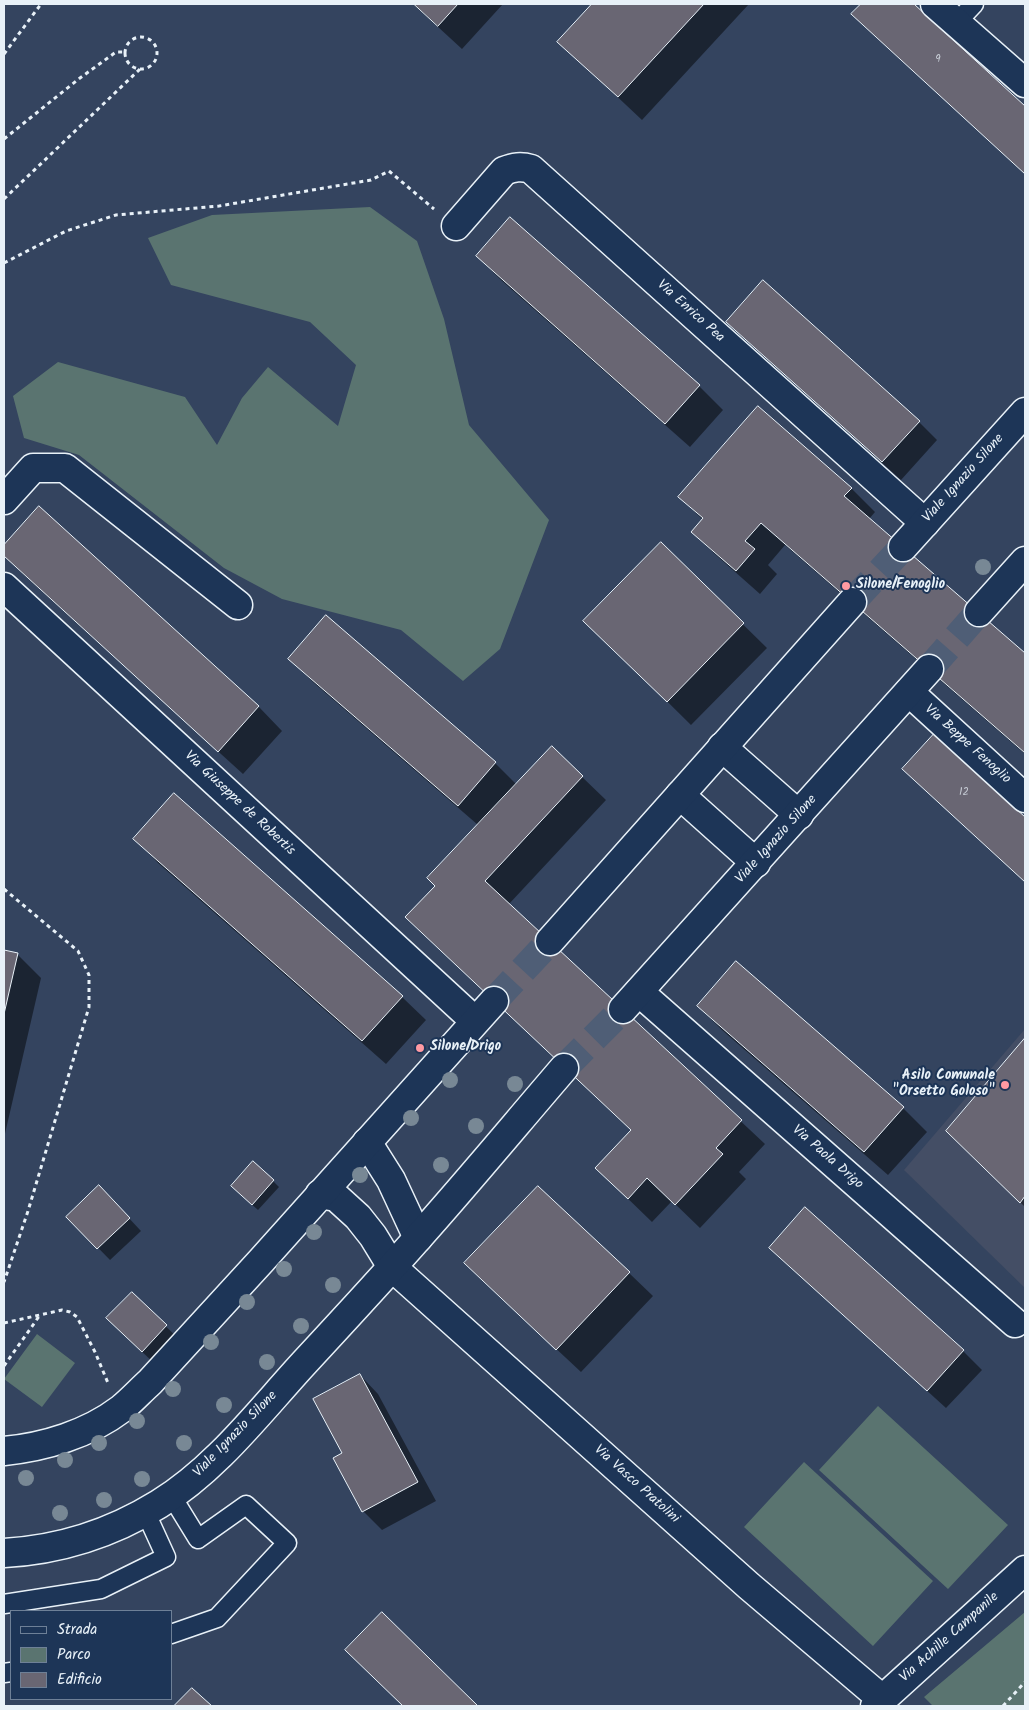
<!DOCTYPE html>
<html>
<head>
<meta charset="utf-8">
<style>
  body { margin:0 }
  #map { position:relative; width:1029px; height:1710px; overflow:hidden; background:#34445f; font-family:Kalam,sans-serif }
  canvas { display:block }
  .frame { position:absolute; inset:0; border:5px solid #e8f1f8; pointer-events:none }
  .legend { position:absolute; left:10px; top:1610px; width:162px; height:90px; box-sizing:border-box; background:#1d3557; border:1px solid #6e8097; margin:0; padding:6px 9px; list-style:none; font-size:15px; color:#e8f1f8 }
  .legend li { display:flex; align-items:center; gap:10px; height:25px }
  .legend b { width:25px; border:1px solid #6e8097 }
</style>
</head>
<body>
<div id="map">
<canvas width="1029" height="1710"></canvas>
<div class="frame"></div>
<ul class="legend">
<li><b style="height:6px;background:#1d3557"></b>Strada</li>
<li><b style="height:14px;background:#5a7470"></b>Parco</li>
<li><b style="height:14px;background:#696673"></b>Edificio</li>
</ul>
</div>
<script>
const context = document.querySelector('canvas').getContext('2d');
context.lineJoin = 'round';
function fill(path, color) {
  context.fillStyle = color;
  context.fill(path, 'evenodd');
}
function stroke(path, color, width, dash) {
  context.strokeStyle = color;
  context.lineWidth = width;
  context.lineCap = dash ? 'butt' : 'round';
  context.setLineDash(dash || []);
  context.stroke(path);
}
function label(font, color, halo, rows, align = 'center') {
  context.font = font + ' Kalam,sans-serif';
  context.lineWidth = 4;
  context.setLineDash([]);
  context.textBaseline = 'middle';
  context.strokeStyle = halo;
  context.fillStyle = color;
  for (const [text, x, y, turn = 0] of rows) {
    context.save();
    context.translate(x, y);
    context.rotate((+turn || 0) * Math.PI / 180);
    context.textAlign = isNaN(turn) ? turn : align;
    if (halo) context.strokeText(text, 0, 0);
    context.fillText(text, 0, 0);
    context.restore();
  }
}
const built = new Path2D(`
  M1025,1029V1288L904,1170Z`);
const green = new Path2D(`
  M370,207L417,241L444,319L469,425L549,520L500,649L463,681L401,630L282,599L224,568L79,455L24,438L13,396L58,362L185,397L217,445L242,398L268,367L338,426L356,365L310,322L171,285L148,238L212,215Z
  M37,1334L75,1363L42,1407L4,1379Z
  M878,1406L1008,1525L948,1589L819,1470Z
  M804,1462L933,1581L873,1646L744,1527Z
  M1025,1612V1706H933L924,1697Z`);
const shadow = new Path2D(`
  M413,4H503L462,49Z
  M594,4H749L642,120L559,42Z
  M862,4H913L1025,108V174L853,14Z
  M477,256L699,386L723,410L690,447L501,280Z
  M727,322L919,422L937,440L901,480L746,340Z
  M851,488L875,512L869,519L1025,655V754L785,545L768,565L777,574L760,594L716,555L692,532L703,520L680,497Z
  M39,508L259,707L282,731L243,774L24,575L4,555V547Z
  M661,544L767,648L691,725L609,644Z
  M290,659L495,763L517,785L552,748L606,800L509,904L765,1144L739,1172L746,1179L700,1228L672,1201L652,1222L620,1191L632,1131L406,917L437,886L478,825L313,682Z
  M934,735L1025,819V882L904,769Z
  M135,839L402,997L426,1020L386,1064L158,863Z
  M4,951L17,954L41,978L4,1138Z
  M698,1006L903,1108L927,1132L888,1175L722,1030Z
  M1025,1040V1207L948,1131Z
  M273,1181L279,1187L258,1210L238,1192Z
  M111,1199L141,1231L110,1260L68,1217Z
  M805,1209L963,1351L982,1370L946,1408L770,1248Z
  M629,1273L653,1296L581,1372L490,1287Z
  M132,1294L179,1339L155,1364L120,1331Z
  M360,1375L378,1394L436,1501L382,1530L363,1511L335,1459L343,1454Z
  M382,1614L476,1706H404L346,1650Z`);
const building = new Path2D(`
  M414,4H458L438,26Z
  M592,4H704L618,97L557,42Z
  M861,4H914L1025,106V174L851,14Z
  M510,217L700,385L665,424L476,256Z
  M763,280L920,421L882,462L726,322Z
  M758,406L852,488L844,496L1025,653V753L761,523L745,541L755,549L736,571L691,532L703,518L678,497Z
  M39,506L259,706L218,752L4,556V545Z
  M661,542L744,623L667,702L583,621Z
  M326,615L496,762L458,806L288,659Z
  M934,734L1025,817V882L902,769Z
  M552,746L583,776L485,881L742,1120L716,1148L723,1154L675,1205L647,1178L628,1199L595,1168L631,1130L405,917L435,886L427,878Z
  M174,793L403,996L362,1041L133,839Z
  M4,950L18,953L4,1014Z
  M736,961L904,1107L864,1152L697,1006Z
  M1025,1038V1196L1020,1203L946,1131Z
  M253,1161L274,1180L252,1205L231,1186Z
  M99,1185L130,1218L97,1249L66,1217Z
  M538,1186L630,1272L556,1350L464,1263Z
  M805,1207L964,1350L927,1391L769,1248Z
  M132,1292L167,1325L142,1352L106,1318Z
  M360,1374L418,1482L362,1512L333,1458L342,1453L313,1399Z
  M382,1612L478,1706H403L345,1650Z
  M192,1688L212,1706H174Z`);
const secondaryTunnel = new Path2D(`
  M852,602L903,547
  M929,669L979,612
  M494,1001L550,941
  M564,1068L623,1009`);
const path = new Path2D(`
  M125 53a16 16 0 1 1 32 0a16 16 0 1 1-32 0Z
  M4,54L41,4
  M4,139L80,78L116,52H125
  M4,199L140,69
  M4,263L66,231L116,215L219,206L371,180L389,171L434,209
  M4,889L78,951L89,975V1007L28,1211L4,1282
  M4,1323L62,1310L70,1312L77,1317L95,1352L108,1383
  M4,1366L40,1315
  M1003,1706L1025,1682`);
const lane = new Path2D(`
  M957,22L974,4
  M171,1495L198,1539L246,1505L287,1543L217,1618L171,1634
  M4,1604L101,1589L166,1557L145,1511
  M4,1673L11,1672`);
const street = new Path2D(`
  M935,4L1025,83
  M456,226L504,171C514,167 521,166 531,169L925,523
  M4,500L33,468H65L238,605
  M4,587L475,1021
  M909,692L1025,798
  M722,747L799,815
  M680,795L756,863
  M639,992L1015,1323
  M367,1142L391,1180L418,1238
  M320,1194L336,1197L358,1217L373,1236L392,1267L749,1586L882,1699
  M875,1706L1025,1570`);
const secondary = new Path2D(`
  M903,547L1025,412
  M979,612L1025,561
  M550,941L852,602
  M623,1009L929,669
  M4,1451C45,1447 88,1434 121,1409C131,1401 140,1391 150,1382L261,1261L494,1001
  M4,1553C59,1550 112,1533 159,1504C216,1469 259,1412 304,1363C342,1322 380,1281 417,1239C467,1183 515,1125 564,1068`);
const trees = [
  [983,567],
  [450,1080],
  [515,1084],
  [411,1118],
  [476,1126],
  [441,1165],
  [360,1175],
  [314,1232],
  [284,1269],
  [333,1285],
  [247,1302],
  [301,1326],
  [211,1342],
  [267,1362],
  [173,1389],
  [224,1405],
  [137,1421],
  [99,1443],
  [184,1443],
  [65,1460],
  [26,1478],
  [142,1479],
  [104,1500],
  [60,1513]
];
const markers = [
  [846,586,5,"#ff9aa2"],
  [420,1048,5,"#ff9aa2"],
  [1005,1085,5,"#ff9aa2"]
];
const numberNames = [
  ["9",938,60],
  ["12",964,793]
];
const streetNames = [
  ["Via Enrico Pea",690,312,42],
  ["Viale Ignazio Silone",964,479,-48],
  ["Via Beppe Fenoglio",967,745,42],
  ["Via Giuseppe de Robertis",239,804,43],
  ["Viale Ignazio Silone",777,840,-48],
  ["Via Paola Drigo",827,1158,41],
  ["Viale Ignazio Silone",236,1435,-46],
  ["Via Vasco Pratolini",636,1485,42],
  ["Via Achille Campanile",950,1638,-42]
];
const poiNames = [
  ["Silone/Fenoglio",856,586],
  ["Silone/Drigo",430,1048],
  ["Asilo Comunale",995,1077,"right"],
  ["\"Orsetto Goloso\"",995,1093,"right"]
];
fill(built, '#444e65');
fill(green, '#5a7470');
fill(shadow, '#0007');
fill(building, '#696673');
stroke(building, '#e8f1f8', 1);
stroke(secondaryTunnel, '#4f5e76', 28, [28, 14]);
stroke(lane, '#e8f1f8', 21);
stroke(street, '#e8f1f8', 31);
stroke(secondary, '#e8f1f8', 31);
stroke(path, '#e8f1f8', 3, [4, 4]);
stroke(lane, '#1d3557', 18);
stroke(street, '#1d3557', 28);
stroke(secondary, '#1d3557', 28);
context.fillStyle = '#788895';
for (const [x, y] of trees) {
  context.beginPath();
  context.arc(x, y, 8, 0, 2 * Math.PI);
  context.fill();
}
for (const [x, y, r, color] of markers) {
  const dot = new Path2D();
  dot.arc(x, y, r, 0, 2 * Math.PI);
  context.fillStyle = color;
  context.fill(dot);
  stroke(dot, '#1d3557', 2);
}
label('11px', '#c8ced7', null, numberNames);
label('14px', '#e8f1f8', '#1d3557', streetNames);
label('bold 14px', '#e8f1f8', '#1d3557', poiNames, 'left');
</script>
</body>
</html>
